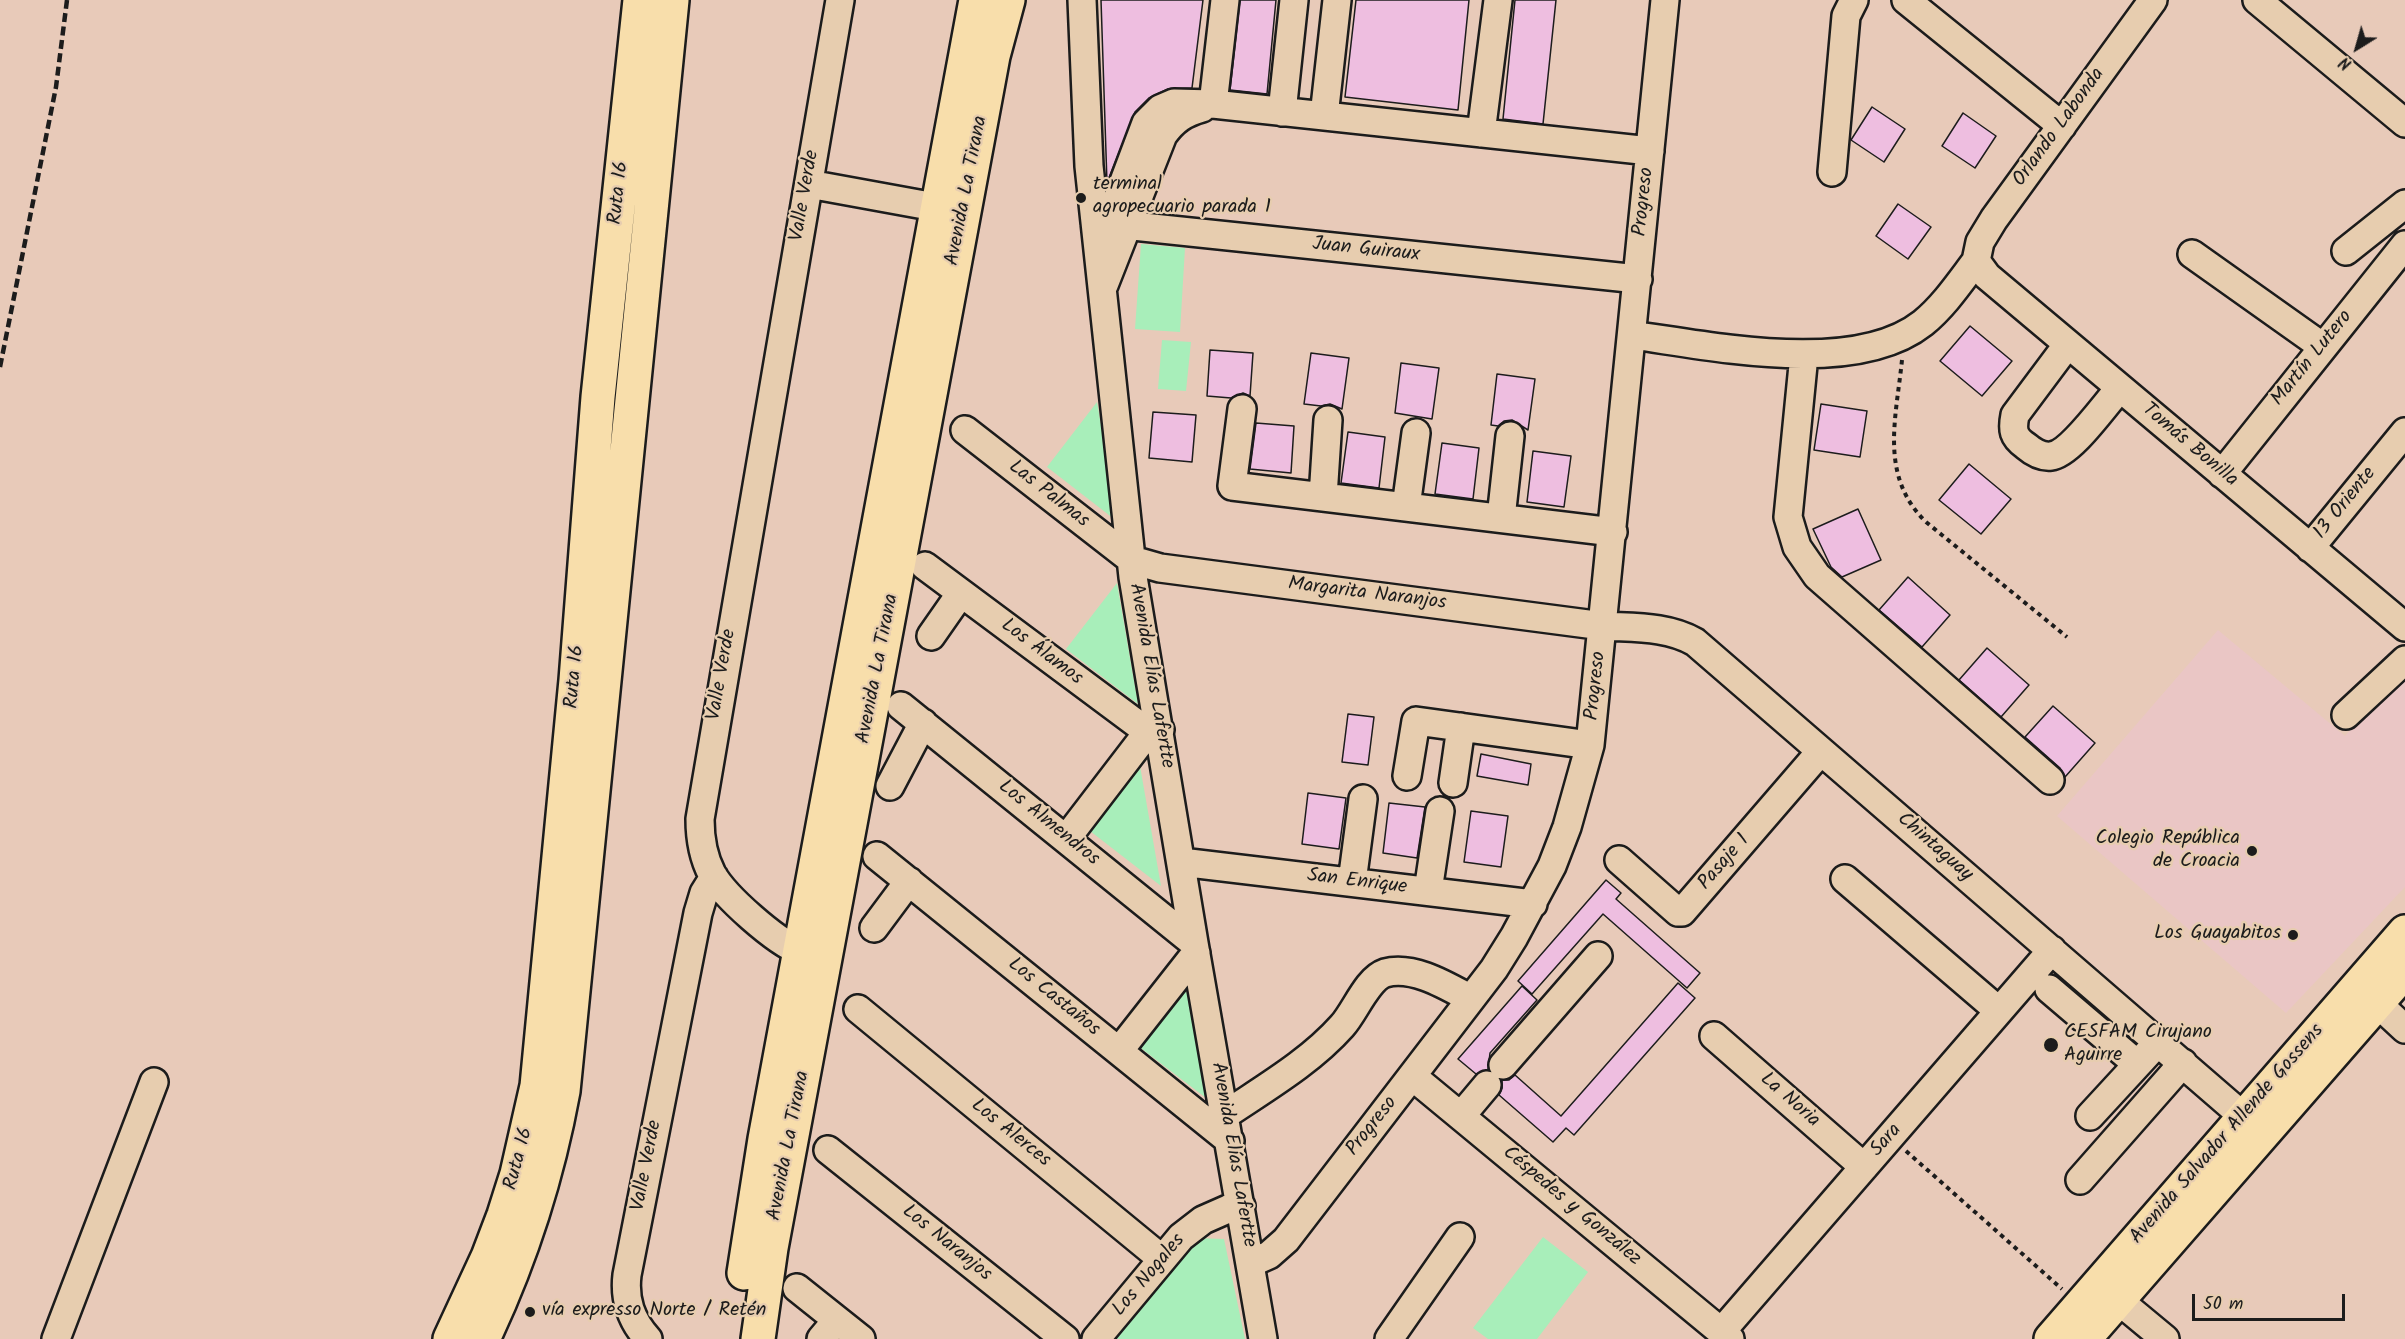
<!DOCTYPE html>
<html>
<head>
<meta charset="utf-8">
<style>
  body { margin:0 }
  #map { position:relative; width:2405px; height:1339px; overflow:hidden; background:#e8cab9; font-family:Kalam,sans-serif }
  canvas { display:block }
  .north { position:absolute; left:2327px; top:18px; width:60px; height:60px; -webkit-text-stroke:4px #e7cdaf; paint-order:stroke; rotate:217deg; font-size:16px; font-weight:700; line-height:24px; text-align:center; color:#1c1c1c }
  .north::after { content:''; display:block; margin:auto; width:21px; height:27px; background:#1c1c1c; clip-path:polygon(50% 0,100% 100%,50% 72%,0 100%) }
  .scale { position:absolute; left:2192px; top:1294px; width:153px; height:27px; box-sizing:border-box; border:3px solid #1c1c1c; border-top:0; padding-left:8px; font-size:18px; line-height:21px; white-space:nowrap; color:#1c1c1c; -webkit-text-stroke:4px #e7cdaf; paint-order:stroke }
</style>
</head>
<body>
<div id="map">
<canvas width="2405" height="1339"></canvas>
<div class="north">N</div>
<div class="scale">50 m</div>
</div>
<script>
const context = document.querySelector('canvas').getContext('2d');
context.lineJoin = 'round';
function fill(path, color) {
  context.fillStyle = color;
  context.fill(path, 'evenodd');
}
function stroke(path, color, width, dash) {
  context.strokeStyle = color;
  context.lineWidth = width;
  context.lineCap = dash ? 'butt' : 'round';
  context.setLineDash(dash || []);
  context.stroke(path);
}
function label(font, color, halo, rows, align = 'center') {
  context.font = font + ' Kalam,sans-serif';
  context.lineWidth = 4.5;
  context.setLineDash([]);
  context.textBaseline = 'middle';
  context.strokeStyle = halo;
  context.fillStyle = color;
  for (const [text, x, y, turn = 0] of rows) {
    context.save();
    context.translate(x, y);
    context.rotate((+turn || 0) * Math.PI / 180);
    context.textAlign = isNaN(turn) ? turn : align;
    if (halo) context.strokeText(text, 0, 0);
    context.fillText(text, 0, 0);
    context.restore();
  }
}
const built = new Path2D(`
  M2218,630L2345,736L2405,667V887L2286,1013L2057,816Z`);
const green = new Path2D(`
  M1141,244L1185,248L1180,332L1135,329Z
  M1162,340L1191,342L1186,391L1158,389Z
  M1097,402L1118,522L1047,467Z
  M1117,583L1138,704L1066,649Z
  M1140,766L1161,886L1090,831Z
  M1184,978L1206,1098L1134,1043Z
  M1543,1237L1588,1272L1537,1339H1488L1473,1328Z
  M1196,1238L1224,1239L1245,1339H1110Z`);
const building = new Path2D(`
  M1101,0H1203L1192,88L1168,89L1149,98L1135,112L1107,183Z
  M1240,0H1276L1267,94L1230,90Z
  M1356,0H1469L1458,110L1345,97Z
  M1515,0H1556L1543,124L1503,119Z
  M1872,107L1905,129L1884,162L1851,140Z
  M1963,113L1996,136L1975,168L1942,146Z
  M1898,204L1931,227L1908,259L1876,236Z
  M1970,326L2012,361L1982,396L1940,361Z
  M1210,350L1253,353L1250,396L1243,393L1231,398L1207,396Z
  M1311,353L1349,358L1342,409L1330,404L1321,406L1304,404Z
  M1401,363L1439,368L1432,419L1395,413Z
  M1497,374L1535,379L1528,430L1512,420L1504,421L1498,426L1491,425Z
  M1821,404L1867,411L1860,457L1814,450Z
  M1153,412L1196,415L1192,462L1149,458Z
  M1256,423L1294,426L1291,473L1250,469Z
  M1348,432L1385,437L1379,488L1341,483Z
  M1442,443L1479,448L1473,499L1435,494Z
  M1533,451L1571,456L1564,507L1527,502Z
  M1969,464L2011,499L1981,534L1939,500Z
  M1858,509L1881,560L1842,577L1831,567L1813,529Z
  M1908,577L1950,615L1922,647L1879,610Z
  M1987,648L2029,685L2001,717L1959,680Z
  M2053,706L2095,743L2065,777L2060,768L2025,737Z
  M1348,714L1374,717L1368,765L1342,762Z
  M1481,754L1531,764L1528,785L1477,776Z
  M1308,793L1346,798L1339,849L1302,844Z
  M1389,803L1425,807L1417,858L1383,853Z
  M1471,811L1508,816L1501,867L1464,862Z
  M1606,880L1621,893L1616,899L1700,973L1687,988L1603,914L1532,994L1518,981Z
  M1678,983L1695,998L1574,1135L1566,1128L1553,1142L1499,1095L1502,1088V1080H1509L1515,1075L1561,1116Z
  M1522,986L1537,1000L1490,1053L1488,1070L1476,1074L1458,1059Z`);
const path = new Path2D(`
  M1902,360C1896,419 1879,476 1926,522L2067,637
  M1906,1151L2062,1289`);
const minor = new Path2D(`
  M1082,0L1089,166L1133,577L1194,943L1263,1339
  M1906,0L2062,126
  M2257,0L2405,123
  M1213,104L1225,0
  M1282,112L1294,0
  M1324,116L1337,0
  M1481,133L1498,0
  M1832,172L1846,16L1854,0
  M809,184L957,211
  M1095,222L1638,279
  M1108,224L1146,123L1160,109L1174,103L1213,104L1650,151
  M2346,251L2405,204
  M2192,254L2323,347
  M1976,261L1987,276L2405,627
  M1976,261L1980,242L1994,219L2153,0
  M1104,285L1163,135C1174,120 1184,113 1202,108
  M1632,335C1712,346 1855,377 1923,323C1944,306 1960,282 1976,261
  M2068,344L2015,415C2012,430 2013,437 2026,446C2033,452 2042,457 2051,456C2071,454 2106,403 2120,388
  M1804,355L1788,517L1797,547L1817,576L2050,780
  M1242,409L1232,486L1613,532
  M965,430L1132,560L1160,568L1603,626C1634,628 1667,626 1695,642L2244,1117
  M2222,474L2405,245
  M1323,497L1328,420
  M1406,507L1416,433
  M1501,518L1510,436
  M2310,548L2405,432
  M925,566L1148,732L1160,730
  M931,636L961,593
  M901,706L1194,943
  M2346,715L2405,660
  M1407,776L1416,721L1590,745
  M1453,783L1461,727
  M890,786L923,723
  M1066,839L1148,732
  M877,856L1230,1141
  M1619,860L1678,912H1682L1821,751
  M1181,862L1533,904
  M1845,879L1999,1011
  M1352,882L1363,799
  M1428,891L1440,811
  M874,928L909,881
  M819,954C813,953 806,953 800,951C775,941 725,897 712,874C703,857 700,839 700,819L840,0
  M2049,989L2137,1064
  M2377,1003L2405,1029
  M858,1009L1162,1259
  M1714,1036L1864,1167
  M1119,1051L1196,953
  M1503,1065L1598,956
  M1412,1076L1730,1339
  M1225,1115C1265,1088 1310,1062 1342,1026C1355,1012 1367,979 1385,973C1413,965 1447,986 1471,999
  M1461,1116L1487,1085
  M2090,1116L2149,1052
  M828,1150L1065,1339
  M2080,1180L2183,1063
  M1251,1263L1269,1255L1286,1240L1494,969L1514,937L1552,866L1567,827L1590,745L1665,0
  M797,1288L861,1339
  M2118,1300L2165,1339
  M1721,1332L2052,950
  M56,1339L154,1082
  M648,1339C631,1320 624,1300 627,1275L698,913L704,893L714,877
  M821,1339L837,1320
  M1096,1339L1181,1237L1203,1220L1228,1209L1241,1206
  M1389,1339L1460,1237`);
const major = new Path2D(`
  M2051,1339L2405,932
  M2084,1339L2405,971`);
const highway = new Path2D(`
  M744,1273L765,1139L976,0
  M450,1339L488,1257L504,1215L517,1174L537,1086L576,680L598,397L640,0
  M483,1339C521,1259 547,1178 563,1091L672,0
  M758,1339L771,1248L993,56L1008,0`);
const rail = new Path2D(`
  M0,367L56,87L67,0`);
const markers = [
  [1081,198,6,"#1c1c1c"],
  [2252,851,6,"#1c1c1c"],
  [2293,935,6,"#1c1c1c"],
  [2051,1045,8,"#1c1c1c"],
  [530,1312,6,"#1c1c1c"]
];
const streetNames = [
  ["Orlando Labonda",2060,128,-54],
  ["Avenida La Tirana",968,191,-79],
  ["Ruta 16",620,193,-84],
  ["Valle Verde",806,196,-80],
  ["Progreso",1645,202,-84],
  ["Juan Guiraux",1366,251,6],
  ["Martín Lutero",2313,359,-51],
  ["Tomás Bonilla",2189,446,40],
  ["Las Palmas",1048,495,38],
  ["13 Oriente",2346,504,-51],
  ["Margarita Naranjos",1367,595,7],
  ["Los Álamos",1041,653,37],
  ["Avenida La Tirana",879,669,-79],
  ["Valle Verde",723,675,-80],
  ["Avenida Elías Lafertte",1150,676,80],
  ["Ruta 16",576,677,-85],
  ["Progreso",1597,686,-84],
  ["Los Almendros",1048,824,39],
  ["Chintaguay",1934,848,41],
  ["Pasaje 1",1725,863,-49],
  ["San Enrique",1357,883,7],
  ["Los Castaños",1053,998,39],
  ["La Noria",1789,1101,41],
  ["Progreso",1373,1127,-52],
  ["Los Alerces",1010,1134,39],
  ["Avenida Salvador Allende Gossens",2228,1135,-49],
  ["Sara",1887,1141,-49],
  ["Avenida La Tirana",790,1146,-79],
  ["Avenida Elías Lafertte",1232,1155,80],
  ["Ruta 16",520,1159,-75],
  ["Valle Verde",648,1166,-79],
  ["Céspedes y González",1571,1207,40],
  ["Los Naranjos",946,1244,39],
  ["Los Nogales",1150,1276,-50]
];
const poiNames = [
  ["terminal",1093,186],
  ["agropecuario parada 1",1093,209],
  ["Colegio República",2240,840,"right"],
  ["de Croacia",2240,863,"right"],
  ["Los Guayabitos",2281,935,"right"],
  ["CESFAM Cirujano",2064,1034],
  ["Aguirre",2064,1057],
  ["vía expresso Norte / Retén",542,1312]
];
fill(built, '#eac6c5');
fill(green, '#a8eeba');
fill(building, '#eebee0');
stroke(building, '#1c1c1c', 1.5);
stroke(minor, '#1c1c1c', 32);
stroke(major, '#1c1c1c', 38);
stroke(highway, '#1c1c1c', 38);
stroke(path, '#1c1c1c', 4, [4.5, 4.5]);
stroke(minor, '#e7cdaf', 27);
stroke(major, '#f8deab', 33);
stroke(highway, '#f8deab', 33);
stroke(rail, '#1c1c1c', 4.5, [9, 4.5]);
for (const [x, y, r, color] of markers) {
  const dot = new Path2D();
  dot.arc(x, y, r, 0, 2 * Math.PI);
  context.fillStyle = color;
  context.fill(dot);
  stroke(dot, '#e7cdaf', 2);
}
label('20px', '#1c1c1c', '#e7cdaf', streetNames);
label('20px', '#1c1c1c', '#e7cdaf', poiNames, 'left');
</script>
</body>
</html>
